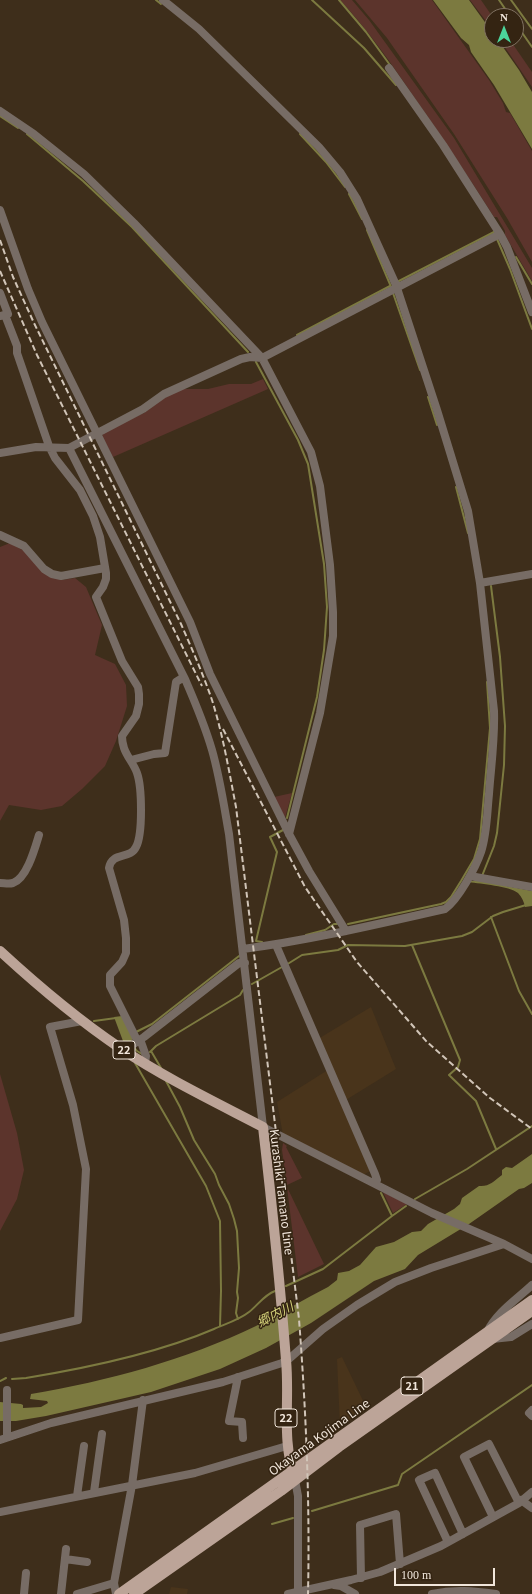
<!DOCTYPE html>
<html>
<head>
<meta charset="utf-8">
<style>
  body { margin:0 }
  #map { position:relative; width:532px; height:1594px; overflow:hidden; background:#3e2e1b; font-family:Georgia,serif }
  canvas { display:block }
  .north { position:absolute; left:484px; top:8px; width:40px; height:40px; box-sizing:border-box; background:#342412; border:1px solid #807262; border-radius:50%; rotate:0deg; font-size:11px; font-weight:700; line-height:16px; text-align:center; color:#f1e6db }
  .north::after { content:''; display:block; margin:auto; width:14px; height:18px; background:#4bd49b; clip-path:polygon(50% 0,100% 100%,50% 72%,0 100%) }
  .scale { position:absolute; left:394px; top:1568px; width:101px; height:18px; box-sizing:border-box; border:2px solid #f1e6db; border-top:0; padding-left:5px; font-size:12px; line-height:14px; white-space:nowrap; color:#f1e6db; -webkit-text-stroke:3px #342412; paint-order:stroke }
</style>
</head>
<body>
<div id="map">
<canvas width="532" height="1594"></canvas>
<div class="north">N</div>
<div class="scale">100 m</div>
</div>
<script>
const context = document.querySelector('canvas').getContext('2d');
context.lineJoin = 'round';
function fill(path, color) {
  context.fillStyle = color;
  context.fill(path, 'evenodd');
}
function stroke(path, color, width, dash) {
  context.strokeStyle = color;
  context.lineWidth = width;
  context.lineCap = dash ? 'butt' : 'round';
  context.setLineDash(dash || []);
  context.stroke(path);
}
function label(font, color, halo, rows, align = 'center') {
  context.font = font + ' Georgia,"Noto Sans JP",serif';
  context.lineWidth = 3;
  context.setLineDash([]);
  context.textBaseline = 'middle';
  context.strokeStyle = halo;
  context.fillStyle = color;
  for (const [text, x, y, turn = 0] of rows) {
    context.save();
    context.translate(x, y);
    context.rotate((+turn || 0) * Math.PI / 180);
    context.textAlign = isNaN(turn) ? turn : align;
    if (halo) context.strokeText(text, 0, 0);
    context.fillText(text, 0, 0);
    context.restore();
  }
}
const built = new Path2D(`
  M371,1007L396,1069L341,1103L370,1171L363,1175L283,1135L277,1102L331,1068L318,1039Z
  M342,1357L367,1409L340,1426L337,1359Z
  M171,1587L188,1589L187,1594H169Z`);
const green = new Path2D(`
  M340,0H352L369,20L454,138L532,268V281L505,235V231L497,217H494C468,176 442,137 414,97C392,64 368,30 340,0Z
  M355,0H432L489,80L503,103L506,112L510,113L532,151V262L507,218L454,134L387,38Z
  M470,0H481L492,16V29Z
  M500,40H510L532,72V87Z
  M263,379L268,389L113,457L102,436L105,431L144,413L167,396L181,389H208L229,384H251Z
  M10,543L26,552L62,580L75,578L86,587L102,625L95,655L115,664L126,685L127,706L116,741L105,766L82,789L62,806L41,810L9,805L0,821V547Z
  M292,793L285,818L274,797Z
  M0,1074L17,1133L24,1170L17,1199L0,1231Z
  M283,1143L287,1146L286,1147L302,1178L287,1185L282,1150Z
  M287,1187L324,1264L298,1277Z
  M383,1192L407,1204L393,1213Z`);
const water = new Path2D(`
  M433,0H469L492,32V40H498L519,70L532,92V149L494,85L471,52L469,45L461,38Z
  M470,881H481L532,891V906L525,907C524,902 522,897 518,893C509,886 481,884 469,882Z
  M122,1016L133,1039L127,1044L123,1041L114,1017Z
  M532,1154V1183L524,1188L519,1189L469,1224L418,1255L405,1269L374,1281L311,1323L266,1348L220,1369L151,1392L103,1403L46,1416L16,1421H0V1402L21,1404L23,1405V1408L41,1407L48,1403L47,1401L30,1399L31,1394C108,1381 185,1360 256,1326C280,1314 304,1299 328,1287L337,1280L338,1273L349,1271L360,1265L376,1247L394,1242L412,1232L421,1231L428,1224L454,1209L460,1204L462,1198L479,1186C489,1187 494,1181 502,1175V1170L506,1167L512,1168Z`);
const stream = new Path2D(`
  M156,0L161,4
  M312,0L364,48L396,85
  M339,0L366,32L390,65
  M499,0L510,16
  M511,0L532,29
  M516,24L532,47
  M0,116L18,128
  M27,134L83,181L132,227L248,352
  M300,134L326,162L345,187
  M349,194L362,219
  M367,230L392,289
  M497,239L510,269L532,329
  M516,257L532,284
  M397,282L494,232
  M393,293L420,370
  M297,335L390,286
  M256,362L298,440L308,464L324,564L327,607L324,650L317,697L287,818
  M428,397L437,425
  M456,487L468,533
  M482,876L494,846L497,833L504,765L505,726L500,657L491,586
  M491,917L519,991L532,1014
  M348,924L441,904L446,902L451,897L461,881L474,859L480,839L490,728L487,682
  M306,935L325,930L334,924H337
  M262,942L256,941L277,852L270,837L283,830
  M412,945L460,1060L458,1067L449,1075L476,1101L496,1149
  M286,965L302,955L338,950L348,945L405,946L462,936L472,932L493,916L503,912L526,905
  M252,984L282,967
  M94,1021L116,1018
  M136,1032L152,1024L239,956
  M133,1046L137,1051L142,1054
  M151,1051L156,1046L240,995L243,990
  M150,1052L151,1051L161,1068
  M135,1063L206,1186L220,1221L221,1291L220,1326
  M166,1081L180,1107L194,1140L215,1174L219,1185L229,1204L234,1219L237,1231L239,1268L237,1292L238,1298L236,1313L238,1319
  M415,1199L467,1169L532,1126
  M392,1216L406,1206
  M286,1286L323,1269L392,1216L381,1193
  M12,1379L26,1378C87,1368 156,1354 214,1329C225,1324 239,1320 249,1312C258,1305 264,1295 275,1291
  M0,1381L6,1378
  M312,1511L398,1485L402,1474L532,1385
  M272,1524L293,1518`);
const minor = new Path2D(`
  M163,0L199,29L319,147L340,172L357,199L396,285L437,410L468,511L480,583L494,711C495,739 491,766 489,794C487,813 487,834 481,852C476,867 458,900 445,909C378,924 311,940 243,949
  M389,68L443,145L500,234L507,247L532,312
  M0,111L34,134L84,174L134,223L262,358L311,452L320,486L330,565L333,612V636L320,713L289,834
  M0,210L28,289L42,322L190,622L210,674L289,834L309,871L346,931
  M0,293L8,314L0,316
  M5,315L17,346V353L49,446L55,458L80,490L93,516L100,537L106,573V579L103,587L96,597L122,661L138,687L139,694V704L136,716L122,736C122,740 123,745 124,748C127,757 134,764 137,773C142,787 143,834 136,847C130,860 112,851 109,868L124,920L126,938V953L122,962L110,975V986L137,1040
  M69,448L185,679C195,702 205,726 212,750C220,778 224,806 229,834L263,1127L432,1213L504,1244L532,1259
  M0,453L36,447L69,448L143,409L164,394L241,359L250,357L262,358L500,234
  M0,535L24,546L44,569L52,574L61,576L105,568
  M480,583L532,574
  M131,760L154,754L165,753L176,682L184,677
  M470,876L532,887
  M0,883C4,883 9,884 13,883C27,878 35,848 39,835
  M276,945L375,1174L377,1180L375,1184
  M140,1039L146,1056L145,1063
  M122,1049L128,1048L144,1037L239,963H245
  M487,1332C497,1312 516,1300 532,1285
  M0,1338L78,1320L86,1169L73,1105L50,1027L82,1021
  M492,1339L511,1337L532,1324
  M238,1377L229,1421L242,1422L243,1438
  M532,1410L529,1413L532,1416
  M7,1437V1390
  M0,1440L51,1423L223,1382L282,1363L290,1358L323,1329L357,1305L395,1282L431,1268L504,1244
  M295,1480L298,1496V1591
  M94,1492L102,1434
  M77,1496L84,1446
  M521,1500L532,1508
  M0,1512L195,1473L287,1446
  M493,1517L464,1457L489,1444L519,1503
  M448,1542L419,1480L435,1473L463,1534
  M65,1559L87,1562
  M361,1578L360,1525L396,1514L400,1564
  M334,1585L341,1586L355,1594
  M24,1594L26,1573
  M61,1594L66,1549
  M77,1594L114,1583
  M116,1594L114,1583L132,1485L143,1400
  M288,1594L351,1580L380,1572L441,1546L519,1503L532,1492
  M432,1594C455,1589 474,1591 496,1594`);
const major = new Path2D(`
  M0,951C38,986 77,1019 120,1048C165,1078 215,1102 263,1127C272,1205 280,1282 286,1360C290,1403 281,1437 295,1480
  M119,1594L532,1300
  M134,1594L281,1491L339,1447L532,1311`);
const rail = new Path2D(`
  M0,240L13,277L34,323L181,624C192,649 203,674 212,700C223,735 229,771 236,807L299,1319C306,1411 310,1502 308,1594
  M0,271L37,355L202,686
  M223,729L305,887L357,962L427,1042L490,1098L532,1129`);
const shields = [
  [124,1050,22],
  [412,1386,22],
  [286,1418,22]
];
const shieldNames = [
  ["22",124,1050],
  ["21",412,1386],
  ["22",286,1418]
];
const streetNames = [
  ["Kurashiki Tamano Line",282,1192,83],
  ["Okayama Kojima Line",319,1437,-36]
];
const waterNames = [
  ["郷内川",275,1314,-27]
];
fill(built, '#49341b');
fill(green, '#5c342c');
fill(water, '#7c7a40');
stroke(stream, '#7c7a40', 2);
stroke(minor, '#776c65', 8);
stroke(major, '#bca498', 10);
stroke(rail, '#d1c5b8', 2, [6, 3]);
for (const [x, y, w] of shields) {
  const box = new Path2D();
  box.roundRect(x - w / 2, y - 9, w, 18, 3);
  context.fillStyle = '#342412';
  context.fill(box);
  stroke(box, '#f1e6db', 1);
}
label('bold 11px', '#f1e6db', null, shieldNames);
label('12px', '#f1e6db', '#342412', streetNames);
label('italic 13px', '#d3d079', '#342412', waterNames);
</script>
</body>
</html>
